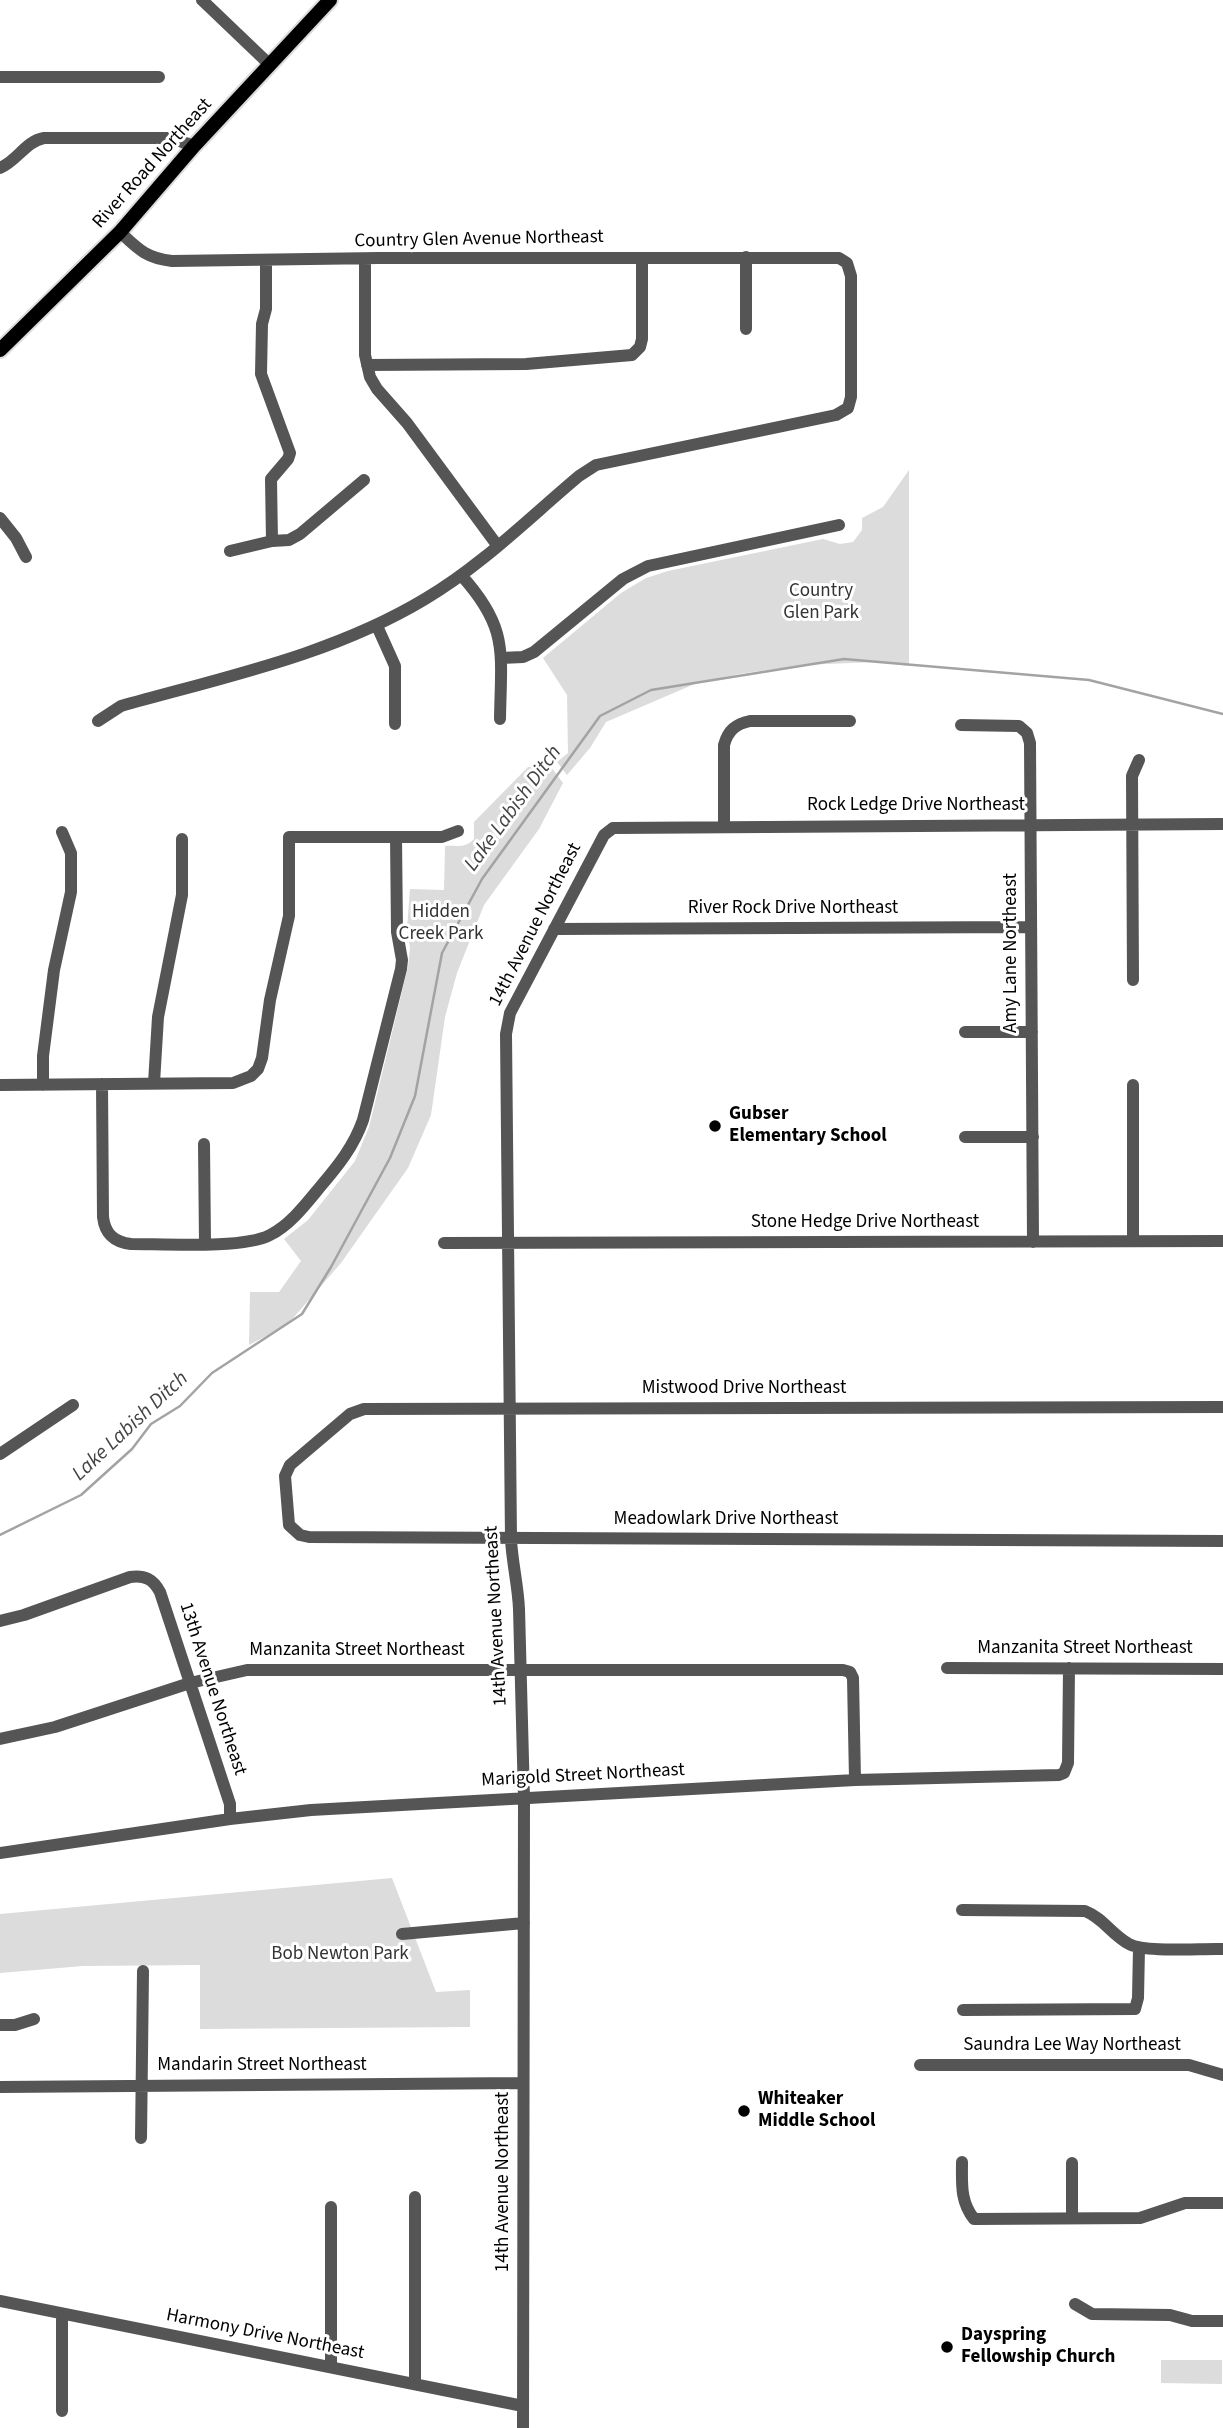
<!DOCTYPE html>
<html>
<head>
<meta charset="utf-8">
<style>
  body { margin:0 }
  canvas { display:block; background:#fff }
</style>
</head>
<body>
<canvas width="1223" height="2428"></canvas>
<script>
const context = document.querySelector('canvas').getContext('2d');
context.lineJoin = 'round';
function fill(path, color) {
  context.fillStyle = color;
  context.fill(path, 'evenodd');
}
function stroke(path, color, width, dash) {
  context.strokeStyle = color;
  context.lineWidth = width;
  context.lineCap = dash ? 'butt' : 'round';
  context.setLineDash(dash || []);
  context.stroke(path);
}
function label(font, color, halo, rows, align = 'center') {
  context.font = font + ' "Source Sans 3",sans-serif';
  context.lineWidth = 6;
  context.setLineDash([]);
  context.textBaseline = 'middle';
  context.strokeStyle = halo;
  context.fillStyle = color;
  for (const [text, x, y, turn = 0] of rows) {
    context.save();
    context.translate(x, y);
    context.rotate((+turn || 0) * Math.PI / 180);
    context.textAlign = isNaN(turn) ? turn : align;
    if (halo) context.strokeText(text, 0, 0);
    context.fillText(text, 0, 0);
    context.restore();
  }
}
const green = new Path2D(`
  M909,470V666L876,662L803,665L739,674L697,683L606,722L590,748L567,775L557,762L568,753L567,695L543,658L621,593L646,578L668,571L823,539L840,544L853,542L862,530V518L883,507Z
  M528,767H551L563,783L539,829L484,905L457,973L445,1017L431,1115L408,1168L341,1263L287,1325L249,1345L250,1292H279L301,1261L284,1239L308,1220L355,1161L369,1127L408,967L410,948L407,929L410,889L444,890L445,846C457,845 464,849 474,839V822Z
  M392,1878L436,1992L470,1990V2027L200,2029V1965L83,1966L0,1973V1914Z
  M1161,2360H1222V2384L1161,2383Z`);
const stream = new Path2D(`
  M0,1535L81,1495L132,1449L151,1424L180,1406L212,1373L302,1314L331,1267L390,1158L415,1096L442,953L482,879L600,716L651,690L844,659L1089,680L1223,714`);
const minor = new Path2D(`
  M202,0L269,64
  M0,77H159
  M0,168C17,161 26,141 44,138H171L194,146
  M365,260V355L370,377L377,389L407,423L497,545
  M746,329V257
  M367,365L526,364L632,355L640,347L642,339V258
  M0,518L16,538L26,557
  M272,541L289,540L300,534L364,480
  M230,551L272,541L271,479L288,459L290,453L261,374L262,324L266,309V261
  M461,575C509,628 501,652 500,719
  M377,626L395,666V724
  M501,658L523,657L534,652L623,579L648,566L839,525
  M98,721L121,706C224,677 332,655 425,599C481,566 529,518 579,476L596,465L836,415L848,408L851,397V276L847,263L839,258H379L172,261C146,258 138,249 120,232
  M961,725L1019,726L1027,733L1030,743L1033,1242
  M724,826V745C728,730 736,724 750,721H850
  M554,929L1031,927
  M1133,980L1132,776L1139,760
  M965,1032H1032
  M154,1083L158,1017L182,895V839
  M102,1084L103,1217C105,1234 114,1242 131,1244C164,1244 244,1249 270,1235C290,1225 306,1204 320,1187C338,1166 354,1146 363,1120L401,969L402,960L397,932L396,837
  M0,1085L233,1083L251,1076L258,1069L262,1058L270,1000L289,916V837H442L458,831
  M43,1085V1056L54,970L71,892V853L62,832
  M965,1137H1033
  M204,1144L205,1243
  M1133,1241V1085
  M444,1243L1223,1241
  M1223,1407L364,1409L350,1414L290,1465L285,1476L289,1525L300,1535L309,1537L1223,1541
  M0,1454L73,1405
  M0,1621L24,1615L130,1577C145,1575 153,1579 160,1592L230,1804V1819
  M947,1668L1223,1669
  M0,1739L55,1727L190,1683L247,1670H843L850,1672L853,1678L855,1780
  M0,1853L230,1819L311,1810L855,1780L1059,1775L1064,1773L1068,1763L1069,1668
  M962,1910L1085,1911C1103,1918 1112,1935 1129,1944C1146,1953 1202,1948 1223,1949
  M402,1934L524,1923
  M963,2010L1135,2009L1138,1998L1139,1948
  M0,2025H15L34,2019
  M920,2065H1189L1223,2075
  M0,2087L523,2083
  M141,2138L143,1971
  M962,2162C962,2184 960,2201 974,2219L1140,2218L1185,2203H1223
  M1072,2163V2218
  M415,2197V2384
  M331,2207V2367
  M0,2301L523,2406
  M1075,2304L1092,2314L1170,2315L1192,2321H1223
  M62,2411V2314
  M523,2428L524,1798L519,1609C518,1585 512,1562 511,1539L506,1034L510,1013L604,835L613,828L1223,824`);
const major = new Path2D(`
  M0,350L120,232L194,146L330,0`);
const markers = [
  [715,1126,7,"#000"],
  [744,2111,7,"#000"],
  [947,2347,7,"#000"]
];
const streetNames = [
  ["River Road Northeast",153,164,-48],
  ["Country Glen Avenue Northeast",479,240,-1],
  ["Rock Ledge Drive Northeast",916,806],
  ["River Rock Drive Northeast",793,909],
  ["14th Avenue Northeast",536,925,-63],
  ["Amy Lane Northeast",1012,953,-90],
  ["Stone Hedge Drive Northeast",865,1223],
  ["Mistwood Drive Northeast",744,1389],
  ["Meadowlark Drive Northeast",726,1520],
  ["14th Avenue Northeast",497,1616,-93],
  ["Manzanita Street Northeast",1085,1649],
  ["Manzanita Street Northeast",357,1651],
  ["13th Avenue Northeast",212,1689,72],
  ["Marigold Street Northeast",583,1776,-3],
  ["Saundra Lee Way Northeast",1072,2046],
  ["Mandarin Street Northeast",262,2066],
  ["14th Avenue Northeast",504,2182,-90],
  ["Harmony Drive Northeast",265,2335,11]
];
const parkNames = [
  ["Country",821,592],
  ["Glen Park",821,614],
  ["Hidden",441,913],
  ["Creek Park",441,935],
  ["Bob Newton Park",340,1955]
];
const poiNames = [
  ["Gubser",729,1115],
  ["Elementary School",729,1137],
  ["Whiteaker",758,2100],
  ["Middle School",758,2122],
  ["Dayspring",961,2336],
  ["Fellowship Church",961,2358]
];
const waterNames = [
  ["Lake Labish Ditch",514,809,-54],
  ["Lake Labish Ditch",131,1427,-43]
];
fill(green, '#dcdcdc');
stroke(stream, '#a3a3a3', 2.5);
stroke(major, '#dbdbdb', 18);
stroke(minor, '#555', 12);
stroke(major, '#000', 14);
for (const [x, y, r, color] of markers) {
  const dot = new Path2D();
  dot.arc(x, y, r, 0, 2 * Math.PI);
  context.fillStyle = color;
  context.fill(dot);
  stroke(dot, '#fff', 2.5);
}
label('19px', '#000', '#fff', streetNames);
label('19px', '#333', '#fff', parkNames);
label('bold 19px', '#000', '#fff', poiNames, 'left');
label('italic 21px', '#444', '#fff', waterNames);
</script>
</body>
</html>
